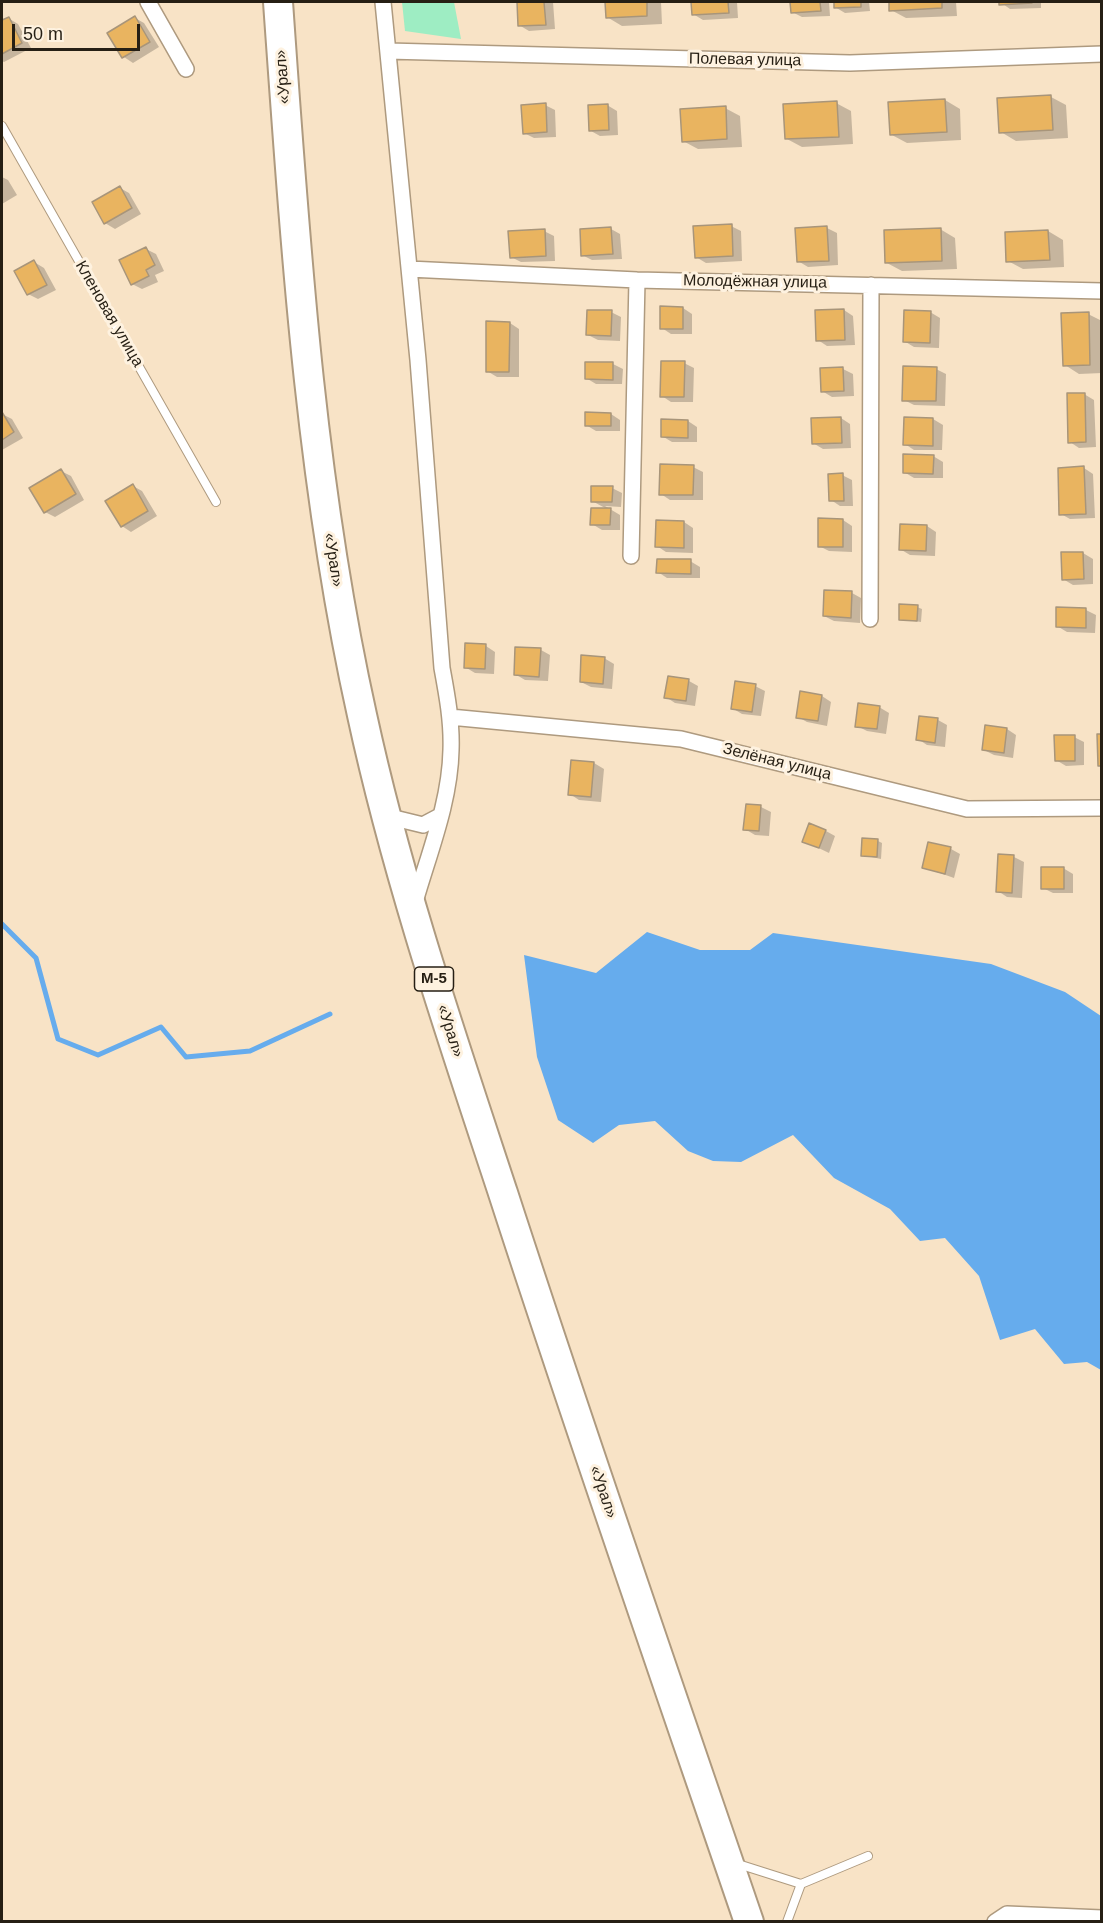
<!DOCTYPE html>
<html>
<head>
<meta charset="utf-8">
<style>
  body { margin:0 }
  #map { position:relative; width:1103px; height:1923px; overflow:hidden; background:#f8e3c6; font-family:Arial,sans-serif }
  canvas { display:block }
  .frame { position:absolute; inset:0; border:3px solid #261f14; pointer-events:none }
  .scale { position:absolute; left:12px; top:24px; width:128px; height:27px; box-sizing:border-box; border:3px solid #261f14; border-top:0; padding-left:8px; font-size:18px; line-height:21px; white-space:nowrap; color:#261f14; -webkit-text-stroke:4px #fef2e0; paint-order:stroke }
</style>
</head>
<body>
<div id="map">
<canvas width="1103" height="1923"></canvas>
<div class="frame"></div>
<div class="scale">50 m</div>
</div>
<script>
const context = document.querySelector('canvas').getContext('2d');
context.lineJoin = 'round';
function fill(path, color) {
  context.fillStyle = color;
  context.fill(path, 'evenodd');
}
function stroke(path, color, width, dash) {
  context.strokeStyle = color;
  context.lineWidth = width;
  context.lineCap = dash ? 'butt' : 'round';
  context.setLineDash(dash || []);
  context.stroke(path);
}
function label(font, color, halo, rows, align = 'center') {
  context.font = font + ' Arial,sans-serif';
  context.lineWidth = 6;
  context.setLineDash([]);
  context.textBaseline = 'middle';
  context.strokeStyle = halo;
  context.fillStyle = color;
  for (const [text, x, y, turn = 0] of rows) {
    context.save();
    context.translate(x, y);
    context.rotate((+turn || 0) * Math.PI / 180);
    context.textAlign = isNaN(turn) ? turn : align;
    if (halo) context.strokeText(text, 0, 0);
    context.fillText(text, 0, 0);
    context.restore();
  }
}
const green = new Path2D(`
  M402,2H454L461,39L405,31Z`);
const water = new Path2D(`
  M647,932L700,950H750L773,933L991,964L1065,992L1101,1016V1370L1087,1362L1064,1364L1035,1329L1000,1340L979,1276L945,1238L920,1241L890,1209L834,1178L793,1135L741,1162L713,1161L688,1151L655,1121L619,1125L593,1143L558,1120L537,1057L524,955L596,973Z`);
const shadow = new Path2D(`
  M518,2H553L555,29L529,31L519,25Z
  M606,2H661L662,24L622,26L607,17Z
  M692,2H737L738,18L703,20L693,14Z
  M792,2H829L830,16L802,17L792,12Z
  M835,2H869L870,11L845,13L835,7Z
  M890,2H956L957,16L906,18L891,10Z
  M1000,2H1041V8L1010,9Z
  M8,18L18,24L31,48L4,62L2,61V22Z
  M135,18L144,23L159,47L133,63L124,57L109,33Z
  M1051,97L1066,105L1068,138L1016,141L1001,132L999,100Z
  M945,100L960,109L961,140L907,143L892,135Z
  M836,103L851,111L853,144L802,147L787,139Z
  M545,105L555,110L556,137L534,138L524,133Z
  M607,105L617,111L618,135L600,136L591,131Z
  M725,108L740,116L742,147L698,149L683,141Z
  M2,177L8,180L17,195L2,204Z
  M120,188L129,193L141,214L115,229L105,223Z
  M731,226L741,231L742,261L706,263L696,257Z
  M827,228L837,233L838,265L808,267L798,261L797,229Z
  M611,229L620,234L622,259L592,260L582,255Z
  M940,229L955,238L957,269L902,271L887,263Z
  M544,231L554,236L555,261L521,262L511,257Z
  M1048,231L1063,240L1064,267L1023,269L1008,261Z
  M146,249L156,254L164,271L155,275L158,282L142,289L132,284Z
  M34,262L44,268L56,290L38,299L28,294Z
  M683,308L692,314V334H671L662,328Z
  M844,310L853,316L855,345L827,346L818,340Z
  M611,312L621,317L620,341L598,340L588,335Z
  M930,312L940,318L939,348L914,347L904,341Z
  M1088,314L1102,321V373L1079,374L1065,365Z
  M510,323L519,329V377H497L487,371Z
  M586,363L613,364L623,369L622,384H596L586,378Z
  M684,363L694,368L693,402H671L662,396Z
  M843,369L853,374L854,396L832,397L822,391Z
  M936,369L946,374L945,406L914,405L904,400Z
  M1084,394L1094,400L1096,447L1079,448L1070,442Z
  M2,414L12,419L23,438L2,450Z
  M611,414L620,420V431H596L586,425Z
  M841,418L850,424L851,448L823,449L813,443Z
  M933,419L943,425L942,450H914L905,444Z
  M688,421L697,427V442H672L662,436Z
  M933,456L943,462V478H914L904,472Z
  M693,467L703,472V500H670L661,494Z
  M1084,468L1093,474L1095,518L1070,519L1061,514Z
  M61,471L71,476L84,500L55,517L45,512Z
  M842,475L852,480L853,506H840L831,500Z
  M133,486L142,491L157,516L131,532L122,526Z
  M612,488L622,493L621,507L605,506L620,515V530H602L592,524L607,509L592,501Z
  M843,520L852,526V552L829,551L819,546Z
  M684,522L693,528V553L666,552L657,546Z
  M927,526L936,532L935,556L910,555L900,549Z
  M1083,553L1093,559V584L1073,585L1063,579Z
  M690,561L700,567V578H667L658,572Z
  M852,593L861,598L860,623L834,621L824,616Z
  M917,607L922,609L921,622L900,619Z
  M1086,610L1096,615L1095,633L1067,632L1057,626Z
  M486,646L495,652L494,674L475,673L465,667Z
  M541,650L550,655L548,681L525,680L515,674Z
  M604,658L614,664L612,689L591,687L581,682Z
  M689,681L698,686L695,706L675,703L666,697Z
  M755,686L765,691L761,716L742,714L732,708Z
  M822,696L831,702L827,726L807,722L798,717Z
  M879,707L889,713L886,734L867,731L857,726Z
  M921,717L938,720L947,725L945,747L927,745L918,739Z
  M1007,729L1016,735L1013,758L994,755L984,750Z
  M1074,737L1084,742V765L1066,766L1056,760Z
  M572,762L594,763L604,769L601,802L579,800L570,794Z
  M747,806L761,807L771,812L769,836L755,835L745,829Z
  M826,831L835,836L829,853L804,841Z
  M878,841L882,843L881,859L862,855Z
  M951,849L960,854L954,878L923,867Z
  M1000,856L1014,857L1024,862L1022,898L1007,897L998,891Z
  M1063,868L1073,874V893H1053L1043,888Z`);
const stream = new Path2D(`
  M2,924L36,958L58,1039L98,1055L161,1027L186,1057L250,1051L330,1014`);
const building = new Path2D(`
  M517,2H544L546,25L518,26Z
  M605,2H647V16L606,18Z
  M691,2H728L729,13L692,15Z
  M790,2H820L821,11L791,13Z
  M834,2H861V7L834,8Z
  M889,2H942V8L889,11Z
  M999,2H1032V3L999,5Z
  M135,16L150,42L122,58L107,33Z
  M9,17L22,43L2,54V20Z
  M1051,95L1053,130L999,133L997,98Z
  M945,99L947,132L890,135L888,102Z
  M837,101L839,137L785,139L783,104Z
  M546,103L547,132L523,134L521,105Z
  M608,104L609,130L589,131L588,105Z
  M726,106L727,139L682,142L680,109Z
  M120,186L132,208L104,224L92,202Z
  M732,224L733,256L695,258L693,226Z
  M827,226L829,261L797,262L795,228Z
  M611,227L613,254L581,256L580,229Z
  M941,228L942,261L885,263L884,230Z
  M545,229L546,256L510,258L508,231Z
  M1048,230L1050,260L1006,262L1005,232Z
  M146,247L155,265L146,270L149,276L131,285L119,260Z
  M34,260L47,285L27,295L14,271Z
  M660,306L683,307V329H660Z
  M844,309L845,340L816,341L815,310Z
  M587,310H612L611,336L586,335Z
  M904,310L931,311L930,343L903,342Z
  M1089,312L1090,365L1063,366L1061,313Z
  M486,321L510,322L509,372H486Z
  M661,361H685L684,397H660Z
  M585,362H613V380L585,379Z
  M903,366L937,367L936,401H902Z
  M843,367L844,391L821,392L820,368Z
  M1067,393H1085L1086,442L1068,443Z
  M2,412L14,432L2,440Z
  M585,412L611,413V426H585Z
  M841,417L842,443L812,444L811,418Z
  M904,417L933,418V446L903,445Z
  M661,419L688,420V438L661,437Z
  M903,454L934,455L933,474L903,473Z
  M660,464L694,465L693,495H659Z
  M1084,466L1086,514L1059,515L1058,468Z
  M61,469L76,494L44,513L29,488Z
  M843,473L844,501H829L828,474Z
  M133,484L148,511L121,527L105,501Z
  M591,486H613L612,502H591Z
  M591,508H611L610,525H590Z
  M818,518L843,519V547H818Z
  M656,520L684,521V548L655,547Z
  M900,524L927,525L926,551L899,550Z
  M1061,552H1083L1084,579L1062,580Z
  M657,559H691V574L656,573Z
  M824,590L852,591L851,618L823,616Z
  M899,604L918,605L917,621L899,620Z
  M1056,607L1086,608V628L1056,627Z
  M465,643L486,644L485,669L464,668Z
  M515,647L541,648L539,677L514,675Z
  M581,655L605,657L603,684L580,682Z
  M668,676L689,679L686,701L664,698Z
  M735,681L756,684L752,712L731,709Z
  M800,691L822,695L818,721L796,718Z
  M858,703L880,706L877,729L855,727Z
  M919,716L938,718L935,743L916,740Z
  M985,725L1007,728L1004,753L982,750Z
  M1097,734H1102V766H1098Z
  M1054,735H1075V761H1055Z
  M571,760L594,762L591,797L568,795Z
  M746,804L761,805L759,831L743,830Z
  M809,823L826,830L819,848L802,842Z
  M862,838L878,839L877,857L861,856Z
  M928,842L951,847L945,874L922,868Z
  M998,854L1014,855L1012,893L996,892Z
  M1041,867H1064V889H1041Z`);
const lane = new Path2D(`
  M2,126L216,502
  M738,1864L801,1884L787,1922
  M801,1884L868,1856`);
const street = new Path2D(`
  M148,2L186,69
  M383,2L418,360L442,668C447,695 452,722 451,750C450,802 429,853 415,902
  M388,51L850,63L1102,54
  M409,269L637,280L1102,291
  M631,556L637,280
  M870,619L871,285
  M450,717L681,739L967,809L1102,808
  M386,816L423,825L440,816
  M995,1922L1007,1914L1102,1918`);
const highway = new Path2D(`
  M278,2C295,240 310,481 362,715C397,877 451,1035 503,1193C582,1437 666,1679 749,1922`);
const shields = [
  [434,979,39]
];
const shieldNames = [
  ["М-5",434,979]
];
const streetNames = [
  ["Полевая улица",745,60,1],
  ["«Урал»",283,77,-94],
  ["Молодёжная улица",755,282,1],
  ["Кленовая улица",109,314,60],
  ["«Урал»",333,560,81],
  ["Зелёная улица",777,762,14],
  ["«Урал»",450,1031,72],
  ["«Урал»",603,1492,71]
];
fill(green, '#9eedc3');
fill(water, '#66aced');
fill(shadow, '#0003');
stroke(stream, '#66aced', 5);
fill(building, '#e9b460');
stroke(building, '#a8957a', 1.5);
stroke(lane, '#ae9a7f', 10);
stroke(street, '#ae9a7f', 18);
stroke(highway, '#ae9a7f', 32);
stroke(lane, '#fff', 8);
stroke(street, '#fff', 15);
stroke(highway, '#fff', 28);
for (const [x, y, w] of shields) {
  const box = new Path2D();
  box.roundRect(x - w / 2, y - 12, w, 24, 4.5);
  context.fillStyle = '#fef2e0';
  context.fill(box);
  stroke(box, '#261f14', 1.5);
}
label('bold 15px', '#261f14', null, shieldNames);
label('16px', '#261f14', '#fef2e0', streetNames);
</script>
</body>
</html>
